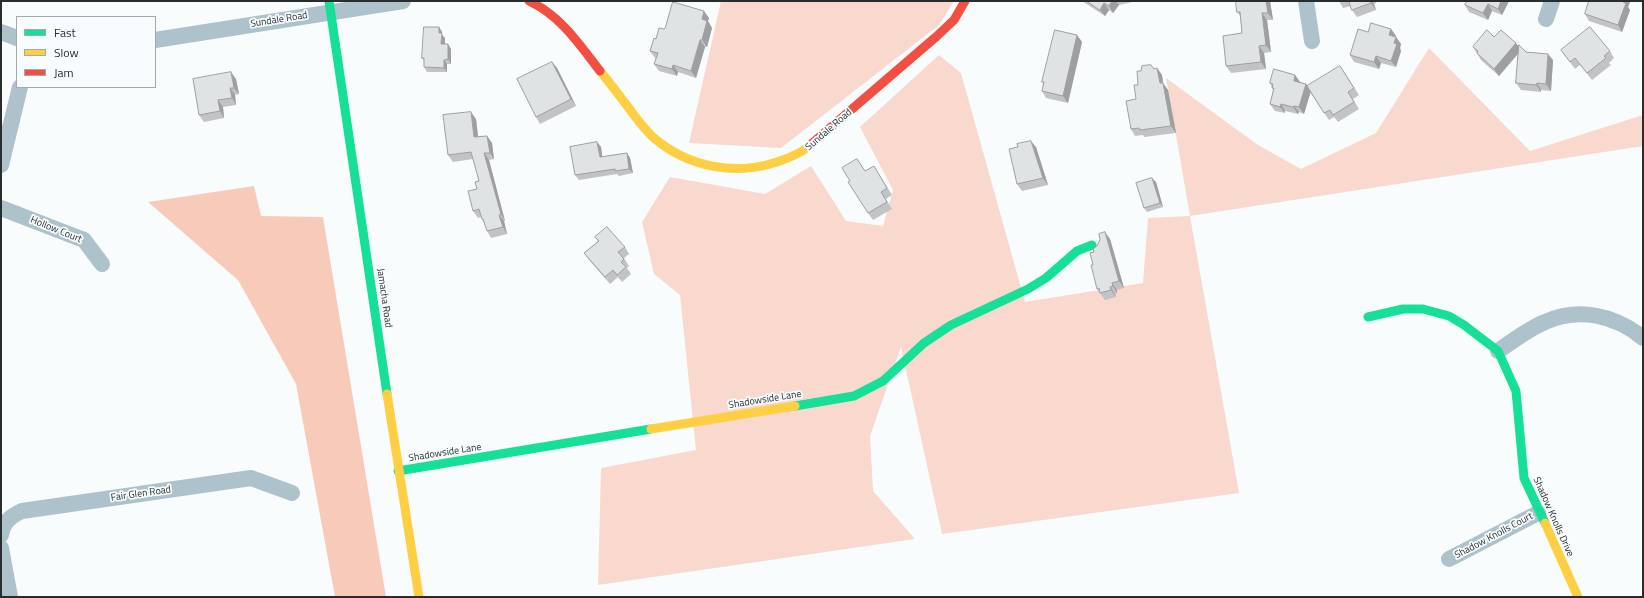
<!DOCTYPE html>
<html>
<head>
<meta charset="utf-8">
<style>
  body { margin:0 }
  #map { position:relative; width:1644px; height:598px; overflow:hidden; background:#f9fcfd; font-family:"Titillium Web",sans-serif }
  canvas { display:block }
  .frame { position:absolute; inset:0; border:2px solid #292c2d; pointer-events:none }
  .legend { position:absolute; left:16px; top:16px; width:140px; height:72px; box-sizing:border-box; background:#f7fdff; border:1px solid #a5a9ab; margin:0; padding:5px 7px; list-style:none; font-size:12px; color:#292c2d }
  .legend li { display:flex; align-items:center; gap:8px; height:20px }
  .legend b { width:20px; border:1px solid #a5a9ab }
</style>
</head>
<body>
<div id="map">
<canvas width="1644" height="598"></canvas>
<div class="frame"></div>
<ul class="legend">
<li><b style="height:5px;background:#16e098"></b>Fast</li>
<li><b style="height:5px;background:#ffcf43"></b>Slow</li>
<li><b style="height:5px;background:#f24e42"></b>Jam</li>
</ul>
</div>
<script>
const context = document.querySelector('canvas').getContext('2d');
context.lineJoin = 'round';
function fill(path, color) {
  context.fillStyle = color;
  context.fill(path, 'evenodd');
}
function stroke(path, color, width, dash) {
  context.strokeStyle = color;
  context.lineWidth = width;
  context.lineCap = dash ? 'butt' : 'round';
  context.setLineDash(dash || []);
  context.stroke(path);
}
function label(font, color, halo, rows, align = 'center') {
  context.font = font + ' "Titillium Web",sans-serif';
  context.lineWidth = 3.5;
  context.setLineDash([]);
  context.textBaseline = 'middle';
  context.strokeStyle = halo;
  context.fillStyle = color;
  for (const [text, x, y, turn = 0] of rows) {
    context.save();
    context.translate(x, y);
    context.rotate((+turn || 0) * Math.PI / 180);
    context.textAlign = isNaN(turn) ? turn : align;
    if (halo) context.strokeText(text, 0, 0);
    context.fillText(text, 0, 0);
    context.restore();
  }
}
const green = new Path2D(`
  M721,1H954L939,25L781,148L689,143Z
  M1429,48L1530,151L1643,115V146L1190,216L1239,493L942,534L901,347L870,436L873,491L915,539L598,585L601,468L696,450L680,295L654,274L642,222L670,177L765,194L811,166L846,221L883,226L893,190L860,127L939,55L961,73L1025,302L1143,283L1148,218L1190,216L1166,78L1258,145L1301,169L1376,133Z`);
const forest = new Path2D(`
  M254,186L261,216L323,217L386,597H335L296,384L238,280L148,202Z`);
const street = new Path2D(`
  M1306,1L1312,41
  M1546,19L1552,1
  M1,32L17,38
  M155,40L403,1
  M1,165L20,87
  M1,208L84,240L102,264
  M1498,351C1513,341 1528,329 1545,322C1579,307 1615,315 1643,338
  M1,535C3,522 11,516 22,511L251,478L292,493
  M1,548L10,597
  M1449,559L1538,513`);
const fast = new Path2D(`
  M329,1L387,394
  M1368,317L1403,309H1423L1449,316L1464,325L1498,351L1516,391L1524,478L1545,523
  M795,406L854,396L883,381L924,343L951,325L1028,289L1046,278L1077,251L1092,245
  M398,471L651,429`);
const slow = new Path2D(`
  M600,71C610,83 619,95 628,107C636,118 644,129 654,138C688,167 735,176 777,162C789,158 800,154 809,146
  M387,394L419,597
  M651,429L795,406
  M1545,523L1578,597`);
const jam = new Path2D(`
  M529,1C561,16 579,44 600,71
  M809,146L937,36L954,20L965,1`);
const wall = new Path2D(`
  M1082,1H1137L1119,5L1113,13L1109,10L1105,16Z
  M1270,1L1273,20H1267L1271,52L1264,53L1266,69L1231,73L1226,66L1242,33L1240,16L1237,12Z
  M1339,1H1376V3L1374,4L1376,10L1357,17L1352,10L1351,6L1343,8Z
  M1509,1L1502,15L1492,11L1488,20L1469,12L1465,5Z
  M1630,2L1628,7L1630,10L1622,32L1589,21L1585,14Z
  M709,18L708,21L712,28L707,47H705L696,78L678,72L677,76L659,71L654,64L656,58H655L650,51L664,29Z
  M439,27L442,32V35L445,38V44L451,49V64H447V72H427L424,67V61L422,58Z
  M1391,29L1396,36L1395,37H1396L1401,44L1400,48L1401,51L1396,67L1381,63L1379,69L1354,62L1350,55L1368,32Z
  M1077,35L1082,42L1068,103L1046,98L1042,91L1043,83L1042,82Z
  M1494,37L1519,47L1526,52L1553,60L1551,91L1541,90V92L1521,90L1516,83L1518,54L1499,76L1481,60L1473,47Z
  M1561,50L1610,51L1614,58L1609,63L1611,65L1592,80L1580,65L1575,69Z
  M552,62L557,68L576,106L540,124L536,117Z
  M1154,69L1162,75L1163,83L1168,90L1176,133L1144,137L1143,135L1135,136L1131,129L1141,71Z
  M1345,73L1359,95L1353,99L1359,109L1338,122L1334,117L1329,120L1310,92L1304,114L1299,112L1298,114L1285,111V113L1275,111L1270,104L1273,90L1270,83L1295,75L1300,82L1306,84L1307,86Z
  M236,79L239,94L235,95L236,105L223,107L224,118L204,122L199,115Z
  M476,119L478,137L487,136L492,143L494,159L489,160L505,221H504L507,234L491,238L487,231L484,223L481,217L478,218L473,211L479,181L473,159L453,162L448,155Z
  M597,142L601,147L602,157L627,153L630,158L633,173L619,176L617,174L579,180L575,175Z
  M1036,147L1048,185L1022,191L1017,184Z
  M857,159L865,171L874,166L892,195L886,199L892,209L873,220L868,213L850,181Z
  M1156,182L1163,207L1147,212L1144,208Z
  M595,237L625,247L629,254L624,258L629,266L627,268L631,274L622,282L618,277L610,284L589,260L584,253L598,241Z
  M1110,239L1124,288L1117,290V293L1115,294L1116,297L1105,300L1097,289L1094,252Z`);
const shadedWall = new Path2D(`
  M1112,1H1116L1119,5L1113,13L1109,6Z
  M1266,1H1270L1273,20L1268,13Z
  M1371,1H1372L1374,4L1376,10L1371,3Z
  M1501,1H1509L1502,15L1498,9Z
  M1623,1H1629L1630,2L1628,7L1630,10L1622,32L1618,25Z
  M1104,3L1109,10L1105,16L1100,10Z
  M1488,4L1492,11L1488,20L1483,13Z
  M704,11L709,18L708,21L712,28L707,47L702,40V19Z
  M1262,13L1267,20L1271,52L1266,45Z
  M439,27L442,32V35L445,38V48L441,44L439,33Z
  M1391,29L1396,36L1394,42L1389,35Z
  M1077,35L1082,42L1068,103L1063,96Z
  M1396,37L1401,44L1400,48L1401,51L1396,67L1391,61Z
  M700,40L705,47L696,78L691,71Z
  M1516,43L1521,50L1499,76L1494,69Z
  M448,44L451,49V64L448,59Z
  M1259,46L1264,53L1266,69L1261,62Z
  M1548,54L1553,60L1551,91L1546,84Z
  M1376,56L1381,63L1379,69L1374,62Z
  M444,60L447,64V72L444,68Z
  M552,62L557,68L576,106L571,99Z
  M673,65L678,72L677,76L672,69Z
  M1157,68L1162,75L1164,90L1160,83Z
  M231,72L236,79L239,94L234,88Z
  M1295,75L1300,82L1299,87L1294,81Z
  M1163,83L1168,90L1176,133L1171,126Z
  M1537,83L1541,90V92L1536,85Z
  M1306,84L1311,91L1304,114L1299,107Z
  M230,88L235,95L236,105L232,98Z
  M218,100L223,107L224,118L220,111Z
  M1281,104L1285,111V113L1280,107Z
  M1294,106L1299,112L1298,114L1293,107Z
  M471,112L476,119L479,144L474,137Z
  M487,136L492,143L494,159L490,153Z
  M1031,141L1036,147L1048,185L1043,178Z
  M597,142L601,147L603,162L600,157Z
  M484,153L489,160L505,221L501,214Z
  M627,153L630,158L633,173L629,169Z
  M1152,178L1156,182L1163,207L1160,203Z
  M499,215L504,221L507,234L503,227Z
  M1105,232L1110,239L1124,288L1119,281Z
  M1112,283L1117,290V293L1113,286Z
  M1110,287L1115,294L1116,297L1111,290Z`);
const building = new Path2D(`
  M1087,1H1112L1109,6L1104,3L1100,10Z
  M1236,1H1266L1268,13H1262L1266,45L1259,46L1261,62L1226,66L1223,36L1242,33L1240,12H1237Z
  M1349,1H1371V3L1352,10Z
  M1467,1H1501L1498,9L1488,4L1483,13L1465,5Z
  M1589,1H1623V2L1626,3L1618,25L1585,14Z
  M673,2L704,11L702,19L707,21L702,40H700L691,71L673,65L672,69L654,64L658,53L650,51L654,38L656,39L659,28L664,29L665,28Z
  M1371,23L1391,29L1389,35L1396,37L1394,43L1397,44L1391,61L1376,56L1374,62L1350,55L1358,29L1368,32Z
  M424,27H439V33H442L441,44H448V59L444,60V68L424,67V58H422Z
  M1590,27L1610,51L1604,56L1606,58L1587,73L1575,58L1570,62L1561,50Z
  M1055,30L1077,35L1063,96L1042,91L1044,82H1042Z
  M1487,30L1494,37L1501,30L1516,43L1494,69L1477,53L1478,51L1473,47Z
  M1519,45L1526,52L1548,54L1546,84L1537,83L1536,85L1516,83Z
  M552,62L571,99L536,117L517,79Z
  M1151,65L1154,69L1157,68L1160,83H1163L1171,126L1140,130L1139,128L1131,129L1126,101L1136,99L1134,85H1138L1137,71H1141L1142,66Z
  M1340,66L1354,88L1348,92L1354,102L1333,115L1330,110L1324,113L1307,86Z
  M1274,69L1295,75L1294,81L1306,84L1299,107L1294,106L1293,107L1281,104L1280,107L1270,104L1274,88H1272L1273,84L1270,83Z
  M231,72L234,88H230L232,98L218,100L220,111L199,115L193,79Z
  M471,112L474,137L487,136L490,153H484L501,214L499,215L503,227L487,231L483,219H482L479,209L473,211L468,191L477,189L475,182L479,181L471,152L448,155L443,115Z
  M1031,141L1043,178L1017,184L1009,149L1018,147L1017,144Z
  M597,142L600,157L627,153L629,169L615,171V169L575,175L570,147Z
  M857,159L865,171L874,166L887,188L881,192L887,202L868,213L848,182L850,181L842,168Z
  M1152,178L1160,203L1144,208L1136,183Z
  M607,227L625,247L618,252L624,259L621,262L626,267L617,275L613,270L605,277L584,253L599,241L595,237Z
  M1105,232L1119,281L1112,283L1113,286L1110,287L1111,290L1100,293L1099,288L1097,289L1091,265H1093L1090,253L1094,252L1093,249L1097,246L1100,240L1099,234Z`);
const streetNames = [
  ["Sundale Road",279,20,-9],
  ["Sundale Road",829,130,-41],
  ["Hollow Court",56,230,22],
  ["Jamacha Road",384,298,82],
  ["Shadowside Lane",765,400,-9],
  ["Shadowside Lane",445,453,-9],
  ["Fair Glen Road",141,494,-8],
  ["Shadow Knolls Drive",1553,517,66],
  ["Shadow Knolls Court",1494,536,-28]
];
fill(green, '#f9d8cd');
fill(forest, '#f8caba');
stroke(street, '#adc2ca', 16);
stroke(fast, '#16e098', 9);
stroke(slow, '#ffcf43', 9);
stroke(jam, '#f24e42', 9);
fill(wall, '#c1c3c4');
fill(shadedWall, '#9d9fa0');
fill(building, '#e0e3e4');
stroke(building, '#9d9fa0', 1);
label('10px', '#292c2d', '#f7fdff', streetNames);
</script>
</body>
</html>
